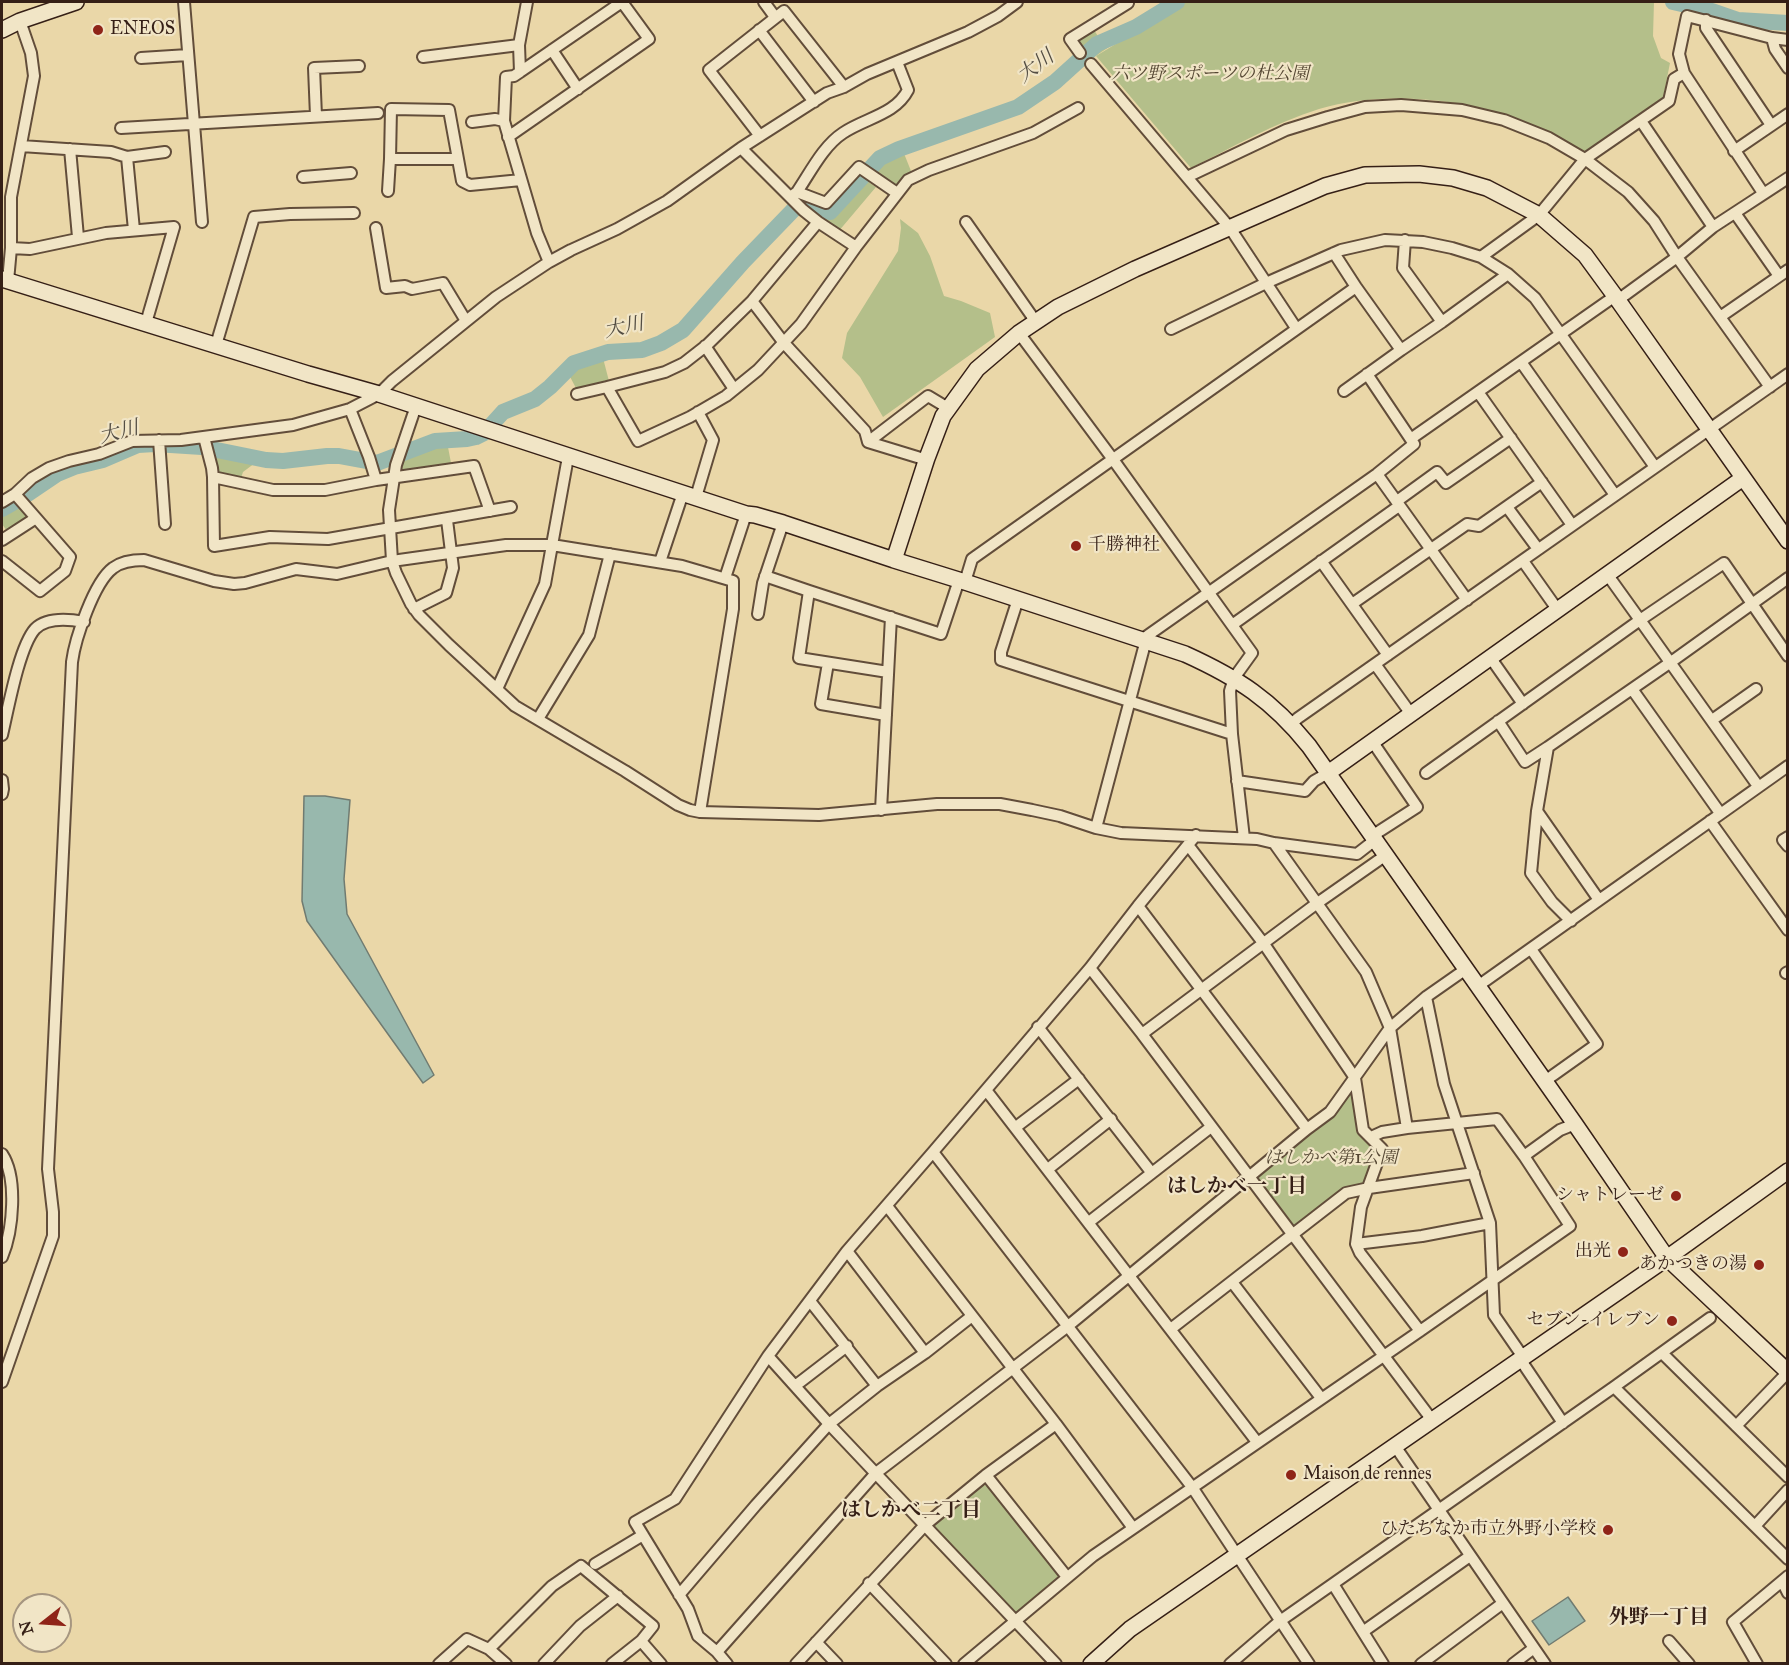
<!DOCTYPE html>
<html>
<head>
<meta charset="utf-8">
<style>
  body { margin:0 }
  #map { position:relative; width:1789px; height:1665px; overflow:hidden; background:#ead7a8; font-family:"IM FELL Great Primer",serif }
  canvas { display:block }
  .frame { position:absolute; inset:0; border:3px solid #351f16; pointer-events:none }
  .north { position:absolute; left:12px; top:1593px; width:60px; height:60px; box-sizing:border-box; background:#f1e5c6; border:2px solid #a69680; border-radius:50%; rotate:253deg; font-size:16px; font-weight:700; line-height:24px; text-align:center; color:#351f16 }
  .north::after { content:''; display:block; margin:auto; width:21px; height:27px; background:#8f2418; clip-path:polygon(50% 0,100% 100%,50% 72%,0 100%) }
</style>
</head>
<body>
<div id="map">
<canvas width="1789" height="1665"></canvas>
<div class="frame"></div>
<div class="north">N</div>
</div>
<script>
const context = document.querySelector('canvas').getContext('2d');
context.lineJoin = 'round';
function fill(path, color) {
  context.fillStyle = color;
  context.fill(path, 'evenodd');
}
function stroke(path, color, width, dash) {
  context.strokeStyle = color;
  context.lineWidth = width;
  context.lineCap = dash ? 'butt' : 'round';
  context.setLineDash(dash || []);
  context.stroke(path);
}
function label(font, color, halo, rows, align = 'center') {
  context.font = font + ' "IM FELL Great Primer","Noto Serif JP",serif';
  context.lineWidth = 4.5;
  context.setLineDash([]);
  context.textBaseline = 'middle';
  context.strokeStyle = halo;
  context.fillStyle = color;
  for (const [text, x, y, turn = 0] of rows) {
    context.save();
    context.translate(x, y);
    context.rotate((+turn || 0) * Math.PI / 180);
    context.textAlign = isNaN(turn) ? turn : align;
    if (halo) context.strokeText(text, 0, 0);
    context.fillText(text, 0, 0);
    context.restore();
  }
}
const green = new Path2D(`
  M1185,2H1654L1653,36L1661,58L1670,63L1663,98L1585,153C1559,137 1532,122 1503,114C1447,97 1376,92 1319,109C1274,123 1233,147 1191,168L1096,56Z
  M1094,30L1103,44L1112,45L1091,59L1078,41Z
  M903,151L913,176L897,192L871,173L881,160Z
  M864,179L876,187L838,232L812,211L830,215Z
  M900,219L918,233L930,256L944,296L961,301L990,313L995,337L883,417L860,377L842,358L847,333L898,251L901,228Z
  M603,358L610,385L577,390L568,373L575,368Z
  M447,442L452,468L406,475L400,470L403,455L436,443Z
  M209,451L259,460L243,472L240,481L214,476Z
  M20,501L30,514V521L9,534L2,524V513Z
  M1350,1093L1353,1095L1358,1134L1378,1149L1365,1184L1295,1227L1291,1225L1258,1181L1257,1176L1339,1110Z
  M988,1485L1061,1577L1015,1615L930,1528L980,1486Z`);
const water = new Path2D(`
  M304,796H325L350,800L344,879L347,914L434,1075L423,1083L307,921L302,901Z
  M1568,1597L1585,1621L1549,1645L1532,1621Z`);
const river = new Path2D(`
  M1673,2L1712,11L1738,20L1788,23
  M2,509L23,497L57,474L74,467L103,460L138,445L155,444L202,447L266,460L283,461L327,456H339L377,463L435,441L467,439L476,437L484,433L503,412L535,399L550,387L574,363L608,352L642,350L661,343L683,330L743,262L798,205L803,202L814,207L830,212L880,158L899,149L1018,107L1055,82L1097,44L1136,27L1177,2`);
const street = new Path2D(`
  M184,2L202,222
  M527,2L519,45L520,72L514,76L506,77L504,121L537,233L549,262
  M764,2L775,17
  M1706,20V28L1771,125
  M759,30L814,102
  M1772,38L1775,49L1788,68
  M552,50L578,89
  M1080,53L1070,39L1128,3L1127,2
  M423,57L519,45
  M141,58L188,55
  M1091,64L1230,228L1296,328
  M316,116L314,68L359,66
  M1641,121L1713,227
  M472,122L495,119L504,121
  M121,128L378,113
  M760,136L709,70L784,11L844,87
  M508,137L649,39L622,2L520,72
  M21,146L111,152L127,157L134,230
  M741,148L803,210L818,222L856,247
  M70,149L78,237
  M1734,151L1788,114
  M127,157L165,152
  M458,159H390L391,109L449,110L462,181L470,185L521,180
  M303,177L351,173
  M1187,177L1286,130L1328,117L1365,107L1401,105L1462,110L1504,120L1549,138L1585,159L1628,192L1654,221L1677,257L1770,387
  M388,191L390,159
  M797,192C810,173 823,146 843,133C865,118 895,115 908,90L897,62
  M1763,193L1684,73L1679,54L1687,16L1772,38L1788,40
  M793,195L797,192L826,203L859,167L897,193
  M1735,213L1779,276
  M818,222L752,301L707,345L684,363L665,372L607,387L638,441L690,417L726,396L758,370L801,324L856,247L908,180L929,170L1033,133L1078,108
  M966,222L1036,322
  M376,228L386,288L405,286L412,289L443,283L466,321
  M11,248L30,249L106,233L174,227L146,323
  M1334,253L1356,287L1401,350
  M1481,257L1539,215L1585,159L1669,101L1674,79L1684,73
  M8,281L11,248V197L34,76L31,53L20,21
  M1618,300L1677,257L1713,227L1788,178
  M752,301L784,343L865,431L868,442L927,460
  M1720,317L1788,270
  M1442,322L1508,274
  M1171,329L1266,283L1341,250L1385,240L1423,242L1452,248L1481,257L1508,274L1535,298L1655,467
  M1019,333L1112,458L1252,653L1234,678L1230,691L1232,734
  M216,345L254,217L290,214L354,213
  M705,346L734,389
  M1521,362L1615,495
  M1344,391L1401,350L1442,322L1403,268L1405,240
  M1478,392L1572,525
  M577,394L607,387
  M416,406L396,465L389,510L392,561L396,573L411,604L419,615L449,645L515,706L625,771L678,805L690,810L700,812L819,815L937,804H1000L1032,810L1060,816L1096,828L1121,833L1257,839L1274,843L1357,854L1375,840
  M350,409L369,457L376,480
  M204,437L212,468L213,477L273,490H325L376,480L474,466L490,511
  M1412,438L1615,296
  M159,440L165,524
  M868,442L928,396L948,408
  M1377,474L1467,600
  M213,477L214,546L270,537L328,539L511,507
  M15,494L36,518
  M696,497L713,440L698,412
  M1397,501L1437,472L1446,483L1511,438
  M2,502L15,494L32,478L49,468L69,461L99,454L132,441L181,440L293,425L350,409L379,394L392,381L496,297L549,262L571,250L617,229L667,201L741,148L827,93L844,87L867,74L968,32L998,16L1017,2
  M1507,507L1538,549
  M2,540L36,518L70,557L65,571L40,591L2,561
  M1321,561L1388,655
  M1523,561L1557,609
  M660,562L683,493
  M1607,574L1640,620L1724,563L1788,656
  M765,576L809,591L941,634L959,580
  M725,578L746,514
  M965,582L972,559L1356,287
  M809,591L799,658L888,672
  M1018,599L1001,652V660L1232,734L1244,838
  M1352,604L1467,524L1479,526L1542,482
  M414,609L446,593L453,568L447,520
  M758,614L763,583L783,523
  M1232,625L1399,506
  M1490,657L1523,704
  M828,663L821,704L886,715
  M1375,664L1411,714
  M497,689L545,584L552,545L682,566L733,581V609L700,812
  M1632,689L1720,813
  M538,719L589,635L610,554
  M1712,720L1756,689
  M1498,721L1525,762L1548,747
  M1291,724L1298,718L1788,374
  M2,735C8,710 19,647 35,629C47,617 68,619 84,622
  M1372,741L1417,807L1372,836
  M1426,773L1640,620L1758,786
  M2,780L3,789L2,794
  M1237,781L1305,791L1314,781L1328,773
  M881,810L891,617
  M1537,811L1599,900
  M1710,821L1788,930
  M1096,828L1147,636L1377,474L1414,444L1367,374
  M1788,837L1783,840L1788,846
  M1274,843L1366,972L1390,1028L1407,1128
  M1188,845L1264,944L1355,1078L1363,1130L1382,1149L1361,1207L1356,1244L1360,1253L1420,1331
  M1138,906L1307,1129
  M1571,921L1552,902L1531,873L1537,811L1548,747L1671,662L1788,578
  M1531,949L1597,1044L1545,1081
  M1090,968L1142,1034L1432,1420
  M1786,973L1788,972
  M1478,986L1788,766
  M1426,997L1444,1084L1490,1223L1494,1315L1523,1357
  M1038,1027L1151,1172
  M1142,1034L1316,904L1386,855
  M986,1090L1257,1442
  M1016,1127L1079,1079
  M1371,1137L1382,1132L1407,1128L1497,1119L1524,1156L1560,1130L1575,1124
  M933,1152L1192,1487L1309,1664
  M2,1154C18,1178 13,1231 2,1257
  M1048,1169L1111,1119
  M887,1206L1056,1424L1133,1528
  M1089,1222L1211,1127
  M1356,1244L1422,1236L1490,1223
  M847,1251L925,1353
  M1232,1282L1321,1398
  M810,1301L877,1386
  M1172,1328L1346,1193L1369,1188L1474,1173
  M1662,1353L1788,1477
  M768,1356L829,1424L1056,1664
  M1520,1359L1563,1423
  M2,1382L53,1236V1212L48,1169L72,662C75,639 94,582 113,568C122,561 133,560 144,560L214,581L234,584L245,583L296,569L337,574L392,561L506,545H552L568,457
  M795,1386L847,1346
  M1614,1387L1788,1559
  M1736,1426L1788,1372
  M1395,1446L1545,1664
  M986,1475L1067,1577
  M1755,1526L1788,1490
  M595,1564L643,1535
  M1782,1581L1788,1593
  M869,1583L946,1664
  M1333,1584L1383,1664
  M679,1595L756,1505L829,1424L877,1386L925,1353L972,1316
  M1364,1631L1470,1556
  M641,1641L661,1664
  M1669,1641L1689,1664
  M816,1642L837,1664
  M489,1649L552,1586L581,1566L653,1626L641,1641L612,1664
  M717,1652L876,1473L1068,1326L1307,1129L1330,1112L1390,1028L1426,997L1466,969
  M439,1664L467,1639L489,1649L506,1664
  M544,1664L580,1626L618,1596
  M727,1664L717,1652L698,1636L688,1609L635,1522L675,1499L768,1356L847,1251L933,1152L1090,968L1138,906L1196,835
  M796,1664L925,1525L986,1475L1056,1424
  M964,1664L1093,1556L1420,1331L1570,1226L1524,1156
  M1230,1664L1280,1621L1614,1387L1710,1318
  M1421,1664L1503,1603
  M1513,1664L1534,1648
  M1757,1664L1733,1622L1788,1576`);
const secondary = new Path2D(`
  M2,30L20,21L76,2
  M2,279L308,374L379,394L746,514L755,515L783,523L894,560L927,458L943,416L977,369L1019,333L1058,307L1135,269L1325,186L1365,175L1419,174L1453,178L1487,188L1539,215L1585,255L1615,296L1788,541
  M894,560L965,582L1185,654C1238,678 1272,700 1309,746L1575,1124L1667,1258L1788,1372
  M1328,773L1743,478
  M1091,1664L1130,1629L1667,1258L1788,1171`);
const markers = [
  [98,30,6,"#8f2418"],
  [1076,546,6,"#8f2418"],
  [1676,1196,6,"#8f2418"],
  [1623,1252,6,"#8f2418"],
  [1759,1265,6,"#8f2418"],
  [1672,1321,6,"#8f2418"],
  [1291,1475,6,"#8f2418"],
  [1608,1530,6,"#8f2418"]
];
const poiNames = [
  ["ENEOS",110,30,"left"],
  ["千勝神社",1088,546,"left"],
  ["シャトレーゼ",1664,1196],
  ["出光",1611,1252],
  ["あかつきの湯",1747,1265],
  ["セブン-イレブン",1660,1321],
  ["Maison de rennes",1303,1475,"left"],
  ["ひたちなか市立外野小学校",1596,1530]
];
const parkNames = [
  ["六ツ野スポーツの杜公園",1210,75],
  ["はしかべ第1公園",1331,1159]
];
const waterNames = [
  ["大川",1036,67,-37],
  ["大川",624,328,-12],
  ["大川",119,433,-14]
];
const neighbourhoodNames = [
  ["はしかべ一丁目",1237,1187],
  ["はしかべ二丁目",911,1511],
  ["外野一丁目",1659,1618]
];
fill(green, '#b4bf8a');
fill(water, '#98b8ad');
stroke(water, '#707b71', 1.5);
stroke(river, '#98b8ad', 16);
stroke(street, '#624d3a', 14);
stroke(secondary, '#351f16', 18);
stroke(street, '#f1e5c6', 10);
stroke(secondary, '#f1e5c6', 15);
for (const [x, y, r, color] of markers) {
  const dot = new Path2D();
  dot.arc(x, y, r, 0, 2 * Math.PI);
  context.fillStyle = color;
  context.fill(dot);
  stroke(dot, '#f1e5c6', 2);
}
label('18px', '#351f16', '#f1e5c6', poiNames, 'right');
label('italic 18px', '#554733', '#f1e5c6', parkNames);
label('italic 20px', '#534d43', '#f1e5c6', waterNames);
label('bold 20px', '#351f16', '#f1e5c6', neighbourhoodNames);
</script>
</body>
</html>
